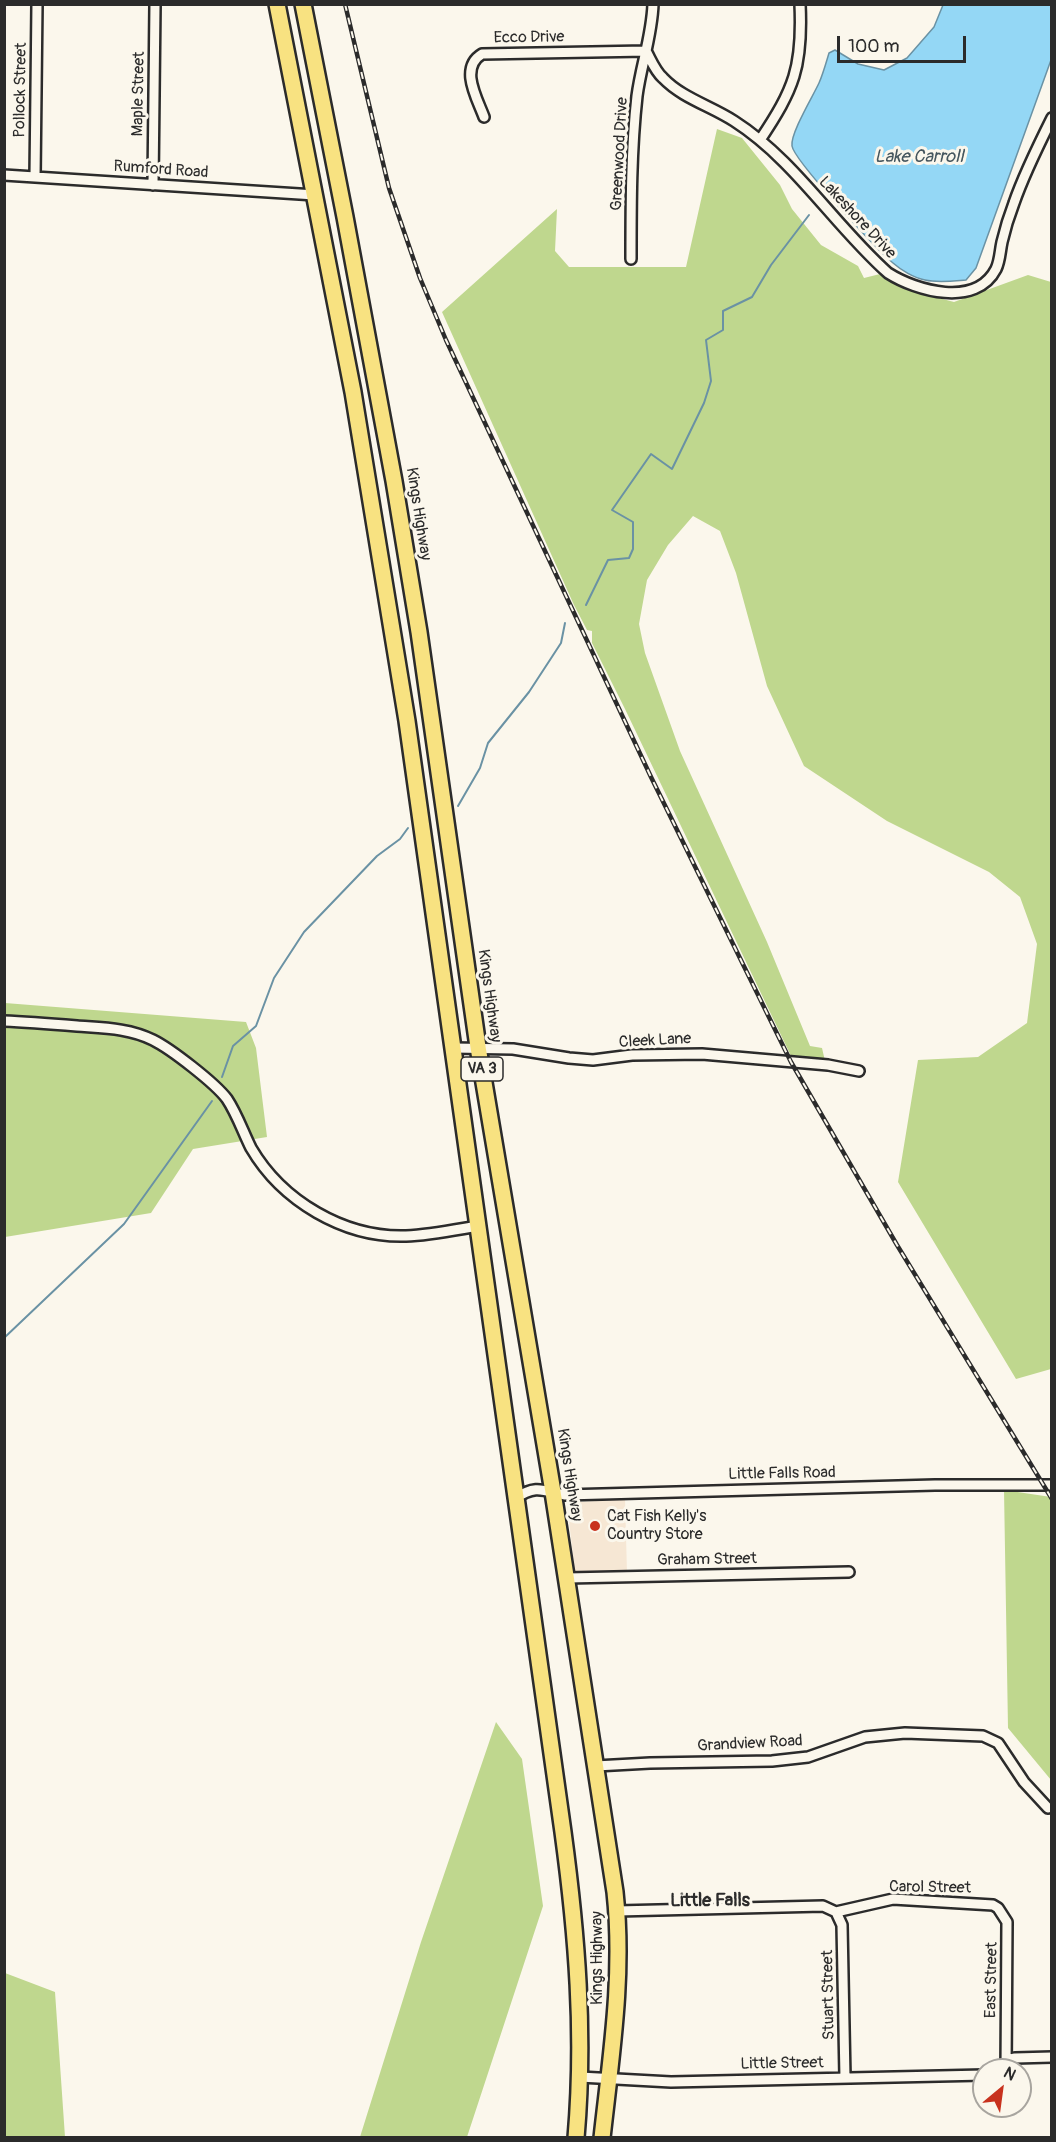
<!DOCTYPE html>
<html>
<head>
<meta charset="utf-8">
<style>
  body { margin:0 }
  #map { position:relative; width:1056px; height:2142px; overflow:hidden; background:#fbf7ec; font-family:Pangolin,sans-serif }
  canvas { display:block }
  .frame { position:absolute; inset:0; border:6px solid #2b2b2b; pointer-events:none }
  .north { position:absolute; left:972px; top:2058px; width:60px; height:60px; box-sizing:border-box; background:#fbf7ec; border:2px solid #a8a59f; border-radius:50%; rotate:29deg; font-size:16px; font-weight:700; line-height:24px; text-align:center; color:#2b2b2b }
  .north::after { content:''; display:block; margin:auto; width:21px; height:27px; background:#c8321e; clip-path:polygon(50% 0,100% 100%,50% 72%,0 100%) }
  .scale { position:absolute; left:837px; top:36px; width:129px; height:27px; box-sizing:border-box; border:3px solid #2b2b2b; border-top:0; padding-left:8px; font-size:18px; line-height:21px; white-space:nowrap; color:#2b2b2b; -webkit-text-stroke:4px #fbf7ec; paint-order:stroke }
</style>
</head>
<body>
<div id="map">
<canvas width="1056" height="2142"></canvas>
<div class="frame"></div>
<div class="north">N</div>
<div class="scale">100 m</div>
</div>
<script>
const context = document.querySelector('canvas').getContext('2d');
context.lineJoin = 'round';
function fill(path, color) {
  context.fillStyle = color;
  context.fill(path, 'evenodd');
}
function stroke(path, color, width, dash) {
  context.strokeStyle = color;
  context.lineWidth = width;
  context.lineCap = dash ? 'butt' : 'round';
  context.setLineDash(dash || []);
  context.stroke(path);
}
function label(font, color, halo, rows, align = 'center') {
  context.font = font + ' Pangolin,sans-serif';
  context.lineWidth = 6;
  context.setLineDash([]);
  context.textBaseline = 'middle';
  context.strokeStyle = halo;
  context.fillStyle = color;
  for (const [text, x, y, turn = 0] of rows) {
    context.save();
    context.translate(x, y);
    context.rotate((+turn || 0) * Math.PI / 180);
    context.textAlign = isNaN(turn) ? turn : align;
    if (halo) context.strokeText(text, 0, 0);
    context.fillText(text, 0, 0);
    context.restore();
  }
}
const built = new Path2D(`
  M625,1499L627,1573H575L567,1503Z`);
const green = new Path2D(`
  M717,129L742,138L780,185L792,209L821,245L858,266L864,278L884,273L908,290L954,302L1028,275L1051,282V1369L1016,1379L898,1182L918,1060L978,1057L1027,1023L1037,944L1020,897L989,872L887,821L804,766L767,686L736,573L720,531L693,516L668,545L647,580L639,624L645,653L680,751L767,942L810,1046L822,1048L825,1061L791,1056L625,709L592,643V631L587,630L574,605L442,312L557,209L555,251L569,267H686Z
  M5,1003L246,1022L256,1048L267,1137L193,1149L151,1213L5,1237Z
  M1004,1490L1051,1497V1780L1008,1728Z
  M496,1722L522,1759L543,1906L467,2137H360L421,1942Z
  M5,1973L55,1992L65,2137H5Z`);
const water = new Path2D(`
  M943,5H1052L1051,60L976,268L966,280C953,281 938,283 925,280C914,278 901,270 893,263C877,250 794,160 792,146C790,134 813,96 819,83C823,74 826,63 829,53L835,50L858,64L884,70L907,58L934,27Z`);
const stream = new Path2D(`
  M586,605L608,560L629,558L633,549V522L612,510L651,454L672,469L704,403L711,381L706,340L723,330V311L752,297L771,265L809,215
  M458,806L480,768L488,743L529,692L561,643L565,623
  M222,1077L233,1046L256,1026L274,978L304,932L377,856L400,839L408,828
  M4,1338L124,1224L212,1101`);
const minor = new Path2D(`
  M646,51C651,60 655,71 663,78C682,98 711,106 734,121C795,160 834,225 888,273C916,291 976,308 996,269C1000,261 1000,251 1002,242C1005,229 1009,216 1014,203C1024,174 1038,146 1052,118
  M484,117C477,98 459,68 482,54L646,51
  M760,140C794,89 803,67 800,4
  M4,175L315,195
  M35,177L37,4
  M153,185L155,4
  M631,259C631,205 631,150 637,96C641,65 652,36 653,4
  M4,1021C29,1022 53,1024 77,1026C103,1028 129,1028 153,1040C171,1049 215,1083 227,1099C237,1114 243,1132 251,1148C282,1201 344,1238 406,1236C430,1235 454,1230 478,1226
  M453,1048L513,1049L569,1058L593,1060L632,1055L702,1054L828,1065L859,1071
  M516,1498C536,1484 544,1491 565,1495L935,1485H1052
  M567,1578L849,1572
  M596,1766L650,1763L772,1761L808,1757L865,1737L905,1733L983,1736L998,1743L1024,1782L1048,1808
  M617,1911L823,1906L836,1912L893,1899L993,1905L998,1908L1007,1922L1006,2070
  M836,1912L842,1925L845,2078
  M1006,2060L1015,2058L1052,2057
  M580,2077L671,2082L984,2075`);
const trunk = new Path2D(`
  M277,4L353,392L407,721L563,1832C577,1935 585,2034 576,2138
  M303,4L345,217L394,481L419,632L478,1047L553,1492L615,1892C624,1975 611,2056 602,2138`);
const rail = new Path2D(`
  M345,4L389,188L420,278L446,340L651,777L791,1062L897,1245L1052,1499`);
const markers = [
  [595,1526,6,"#c8321e"]
];
const shields = [
  [482,1069,42]
];
const shieldNames = [
  ["VA 3",482,1069]
];
const streetNames = [
  ["Ecco Drive",529,38,-1],
  ["Pollock Street",21,90,-89],
  ["Maple Street",139,94,-89],
  ["Greenwood Drive",620,154,-87],
  ["Rumford Road",161,170,4],
  ["Lakeshore Drive",857,218,47],
  ["Kings Highway",418,514,81],
  ["Kings Highway",489,996,82],
  ["Cleek Lane",655,1041,-3],
  ["Little Falls Road",782,1474,-1],
  ["Kings Highway",569,1475,81],
  ["Graham Street",707,1560,-1],
  ["Grandview Road",750,1744,-3],
  ["Carol Street",930,1888,1],
  ["Kings Highway",598,1958,-90],
  ["East Street",992,1980,-89],
  ["Stuart Street",829,1995,-91],
  ["Little Street",782,2064,-1]
];
const poiNames = [
  ["Cat Fish Kelly's",607,1517],
  ["Country Store",607,1535]
];
const waterNames = [
  ["Lake Carroll",919,157]
];
const neighbourhoodNames = [
  ["Little Falls",710,1901]
];
fill(built, '#f6e7d4');
fill(green, '#bfd78e');
fill(water, '#94d7f5');
stroke(water, '#6a92a4', 1.5);
stroke(stream, '#6a92a4', 2);
stroke(minor, '#2b2b2b', 14);
stroke(trunk, '#2b2b2b', 20);
stroke(minor, '#fbf7ec', 9);
stroke(trunk, '#f8e281', 15);
stroke(rail, '#2b2b2b', 4.5);
stroke(rail, '#fbf7ec', 2, [7]);
for (const [x, y, r, color] of markers) {
  const dot = new Path2D();
  dot.arc(x, y, r, 0, 2 * Math.PI);
  context.fillStyle = color;
  context.fill(dot);
  stroke(dot, '#fbf7ec', 2);
}
for (const [x, y, w] of shields) {
  const box = new Path2D();
  box.roundRect(x - w / 2, y - 12, w, 24, 4.5);
  context.fillStyle = '#fbf7ec';
  context.fill(box);
  stroke(box, '#2b2b2b', 1.5);
}
label('bold 15px', '#2b2b2b', null, shieldNames);
label('16px', '#2b2b2b', '#fbf7ec', streetNames);
label('16px', '#2b2b2b', '#fbf7ec', poiNames, 'left');
label('italic 18px', '#45565e', '#fbf7ec', waterNames);
label('bold 18px', '#2b2b2b', '#fbf7ec', neighbourhoodNames);
</script>
</body>
</html>
